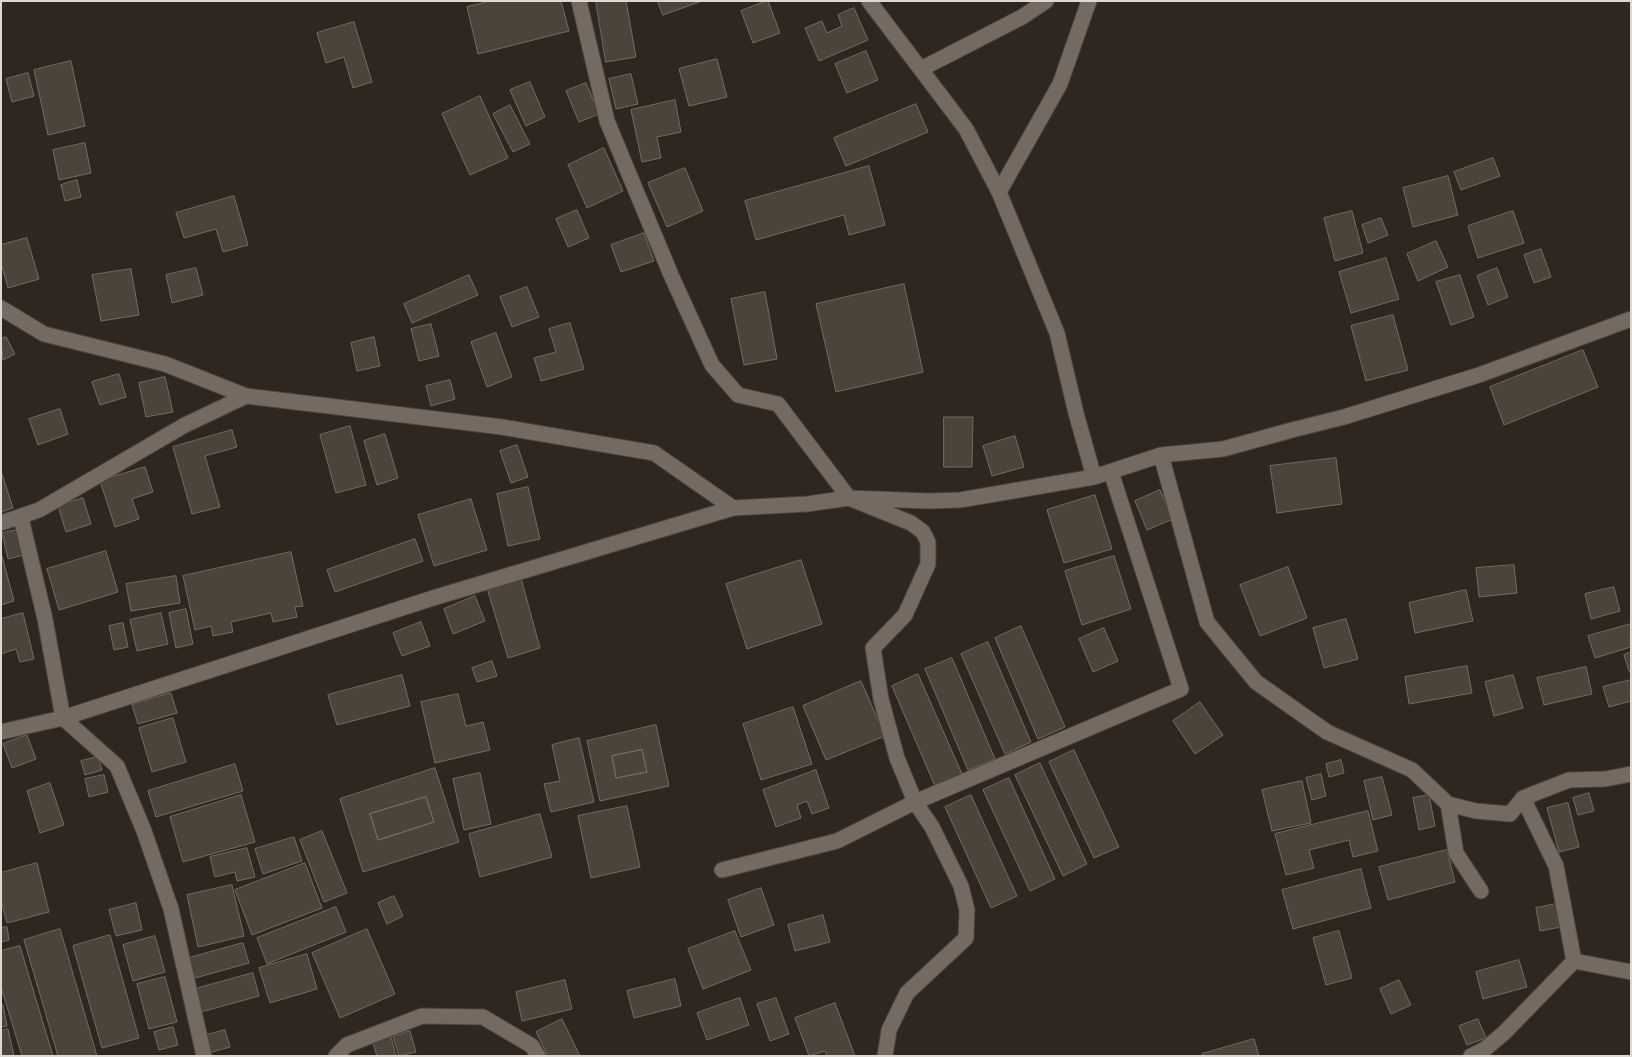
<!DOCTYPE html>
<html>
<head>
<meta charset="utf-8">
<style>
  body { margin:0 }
  #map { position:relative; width:1632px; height:1057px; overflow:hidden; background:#2e261f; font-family:Poppins,sans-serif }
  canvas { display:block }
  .frame { position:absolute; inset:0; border:2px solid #ded8d3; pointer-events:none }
</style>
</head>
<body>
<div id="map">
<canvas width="1632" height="1057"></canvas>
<div class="frame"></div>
</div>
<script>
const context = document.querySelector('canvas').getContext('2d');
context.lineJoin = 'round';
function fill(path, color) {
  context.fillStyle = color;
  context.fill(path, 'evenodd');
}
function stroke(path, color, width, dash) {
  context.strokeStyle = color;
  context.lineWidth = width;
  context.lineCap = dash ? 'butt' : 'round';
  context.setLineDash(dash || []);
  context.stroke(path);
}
const building = new Path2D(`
  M491,1H561L569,31L478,54L467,7Z
  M596,1H626L636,57L606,62Z
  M658,1H702L663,15Z
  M766,1H768L780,33L753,43L741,11Z
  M854,8L868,40L819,61L805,28L822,21L827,33L842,26L838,15Z
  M354,22L372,82L353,88L344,57L326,63L317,33Z
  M866,51L878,80L847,93L835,64Z
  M717,59L727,97L689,106L679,69Z
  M71,61L85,126L48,135L34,70Z
  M28,73L34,96L12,102L6,79Z
  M631,74L638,104L616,109L609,79Z
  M530,82L545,117L526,126L510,90Z
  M586,83L599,114L579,122L566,91Z
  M480,96L508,158L470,175L442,114Z
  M675,100L681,132L657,137L661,158L642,162L631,110Z
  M916,104L928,132L846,166L834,138Z
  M510,105L530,144L513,152L493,114Z
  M85,143L91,173L59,180L53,150Z
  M604,148L623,191L587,208L568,165Z
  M1493,158L1500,176L1461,190L1454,172Z
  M869,166L885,225L849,235L844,215L756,240L745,201Z
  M685,168L703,211L667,227L648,183Z
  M1448,176L1458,215L1413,227L1403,188Z
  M77,180L81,197L65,201L61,185Z
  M234,196L248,245L223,252L216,229L184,238L176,213Z
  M577,210L589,238L568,247L556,219Z
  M1352,211L1363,253L1335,261L1324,218Z
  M1513,211L1524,243L1478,258L1468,226Z
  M1381,218L1388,235L1368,243L1362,225Z
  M644,233L654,261L621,272L611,245Z
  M27,238L39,279L8,288L1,263V245Z
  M1436,241L1448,267L1418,281L1407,254Z
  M1541,249L1551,277L1534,283L1524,255Z
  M1386,258L1399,299L1351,313L1339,272Z
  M196,268L203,295L172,303L166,275Z
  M1497,268L1508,297L1488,305L1477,276Z
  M131,269L139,315L101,321L92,275Z
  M469,275L478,295L412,323L404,304Z
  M1460,275L1474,317L1451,325L1436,282Z
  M904,284L923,372L836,392L816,304Z
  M527,287L539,317L512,327L500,297Z
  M765,292L777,359L744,365L731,299Z
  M1393,315L1408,370L1366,381L1351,326Z
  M570,323L584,369L541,381L534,358L556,352L549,329Z
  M431,324L439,356L419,361L411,329Z
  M496,333L512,377L487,387L471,342Z
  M6,337L15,354L3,360L1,339Z
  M374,337L380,366L357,371L351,343Z
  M1583,350L1598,387L1504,425L1490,387Z
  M119,374L126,397L100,405L92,382Z
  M165,377L173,412L146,417L139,383Z
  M450,380L455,399L431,406L426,386Z
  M60,409L68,434L38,445L29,419Z
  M944,417H973L972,467H944Z
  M350,426L366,485L336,493L320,435Z
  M232,430L237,447L205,456L220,507L192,514L173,447Z
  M385,434L398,478L377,485L364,441Z
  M1015,436L1024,467L992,476L983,446Z
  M517,445L528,477L511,483L500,451Z
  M1336,458L1342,504L1277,513L1270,466Z
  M145,467L153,492L132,499L139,519L115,527L100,481Z
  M1,471L13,508L1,512Z
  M528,487L540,539L508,546L497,494Z
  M1160,490L1173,519L1147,530L1135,501Z
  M1095,495L1112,549L1064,563L1047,510Z
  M83,498L91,524L66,532L58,506Z
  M471,499L487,550L434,566L418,515Z
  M18,530L24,555L8,559L2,533Z
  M415,539L423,561L335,592L327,570Z
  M106,551L118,592L59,610L47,569Z
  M291,552L303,606L295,607L297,617L273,622L271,613L231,622L233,632L213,636L211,626L195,630L183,576Z
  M2,556L14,601L1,605V557Z
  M1114,556L1131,609L1082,625L1065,571Z
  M801,560L822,624L747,649L726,584Z
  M1514,565L1517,593L1479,597L1476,568Z
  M1288,567L1307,618L1260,636L1240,585Z
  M176,576L180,603L131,611L126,584Z
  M521,578L540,648L508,658L487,588Z
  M1614,587L1620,611L1591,619L1585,594Z
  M1466,590L1473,621L1415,633L1409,603Z
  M475,596L485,621L453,634L444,609Z
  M186,609L193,644L176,648L169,613Z
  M23,613L34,659L20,662L16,649L1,654V619Z
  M161,613L168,644L137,651L130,620Z
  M1346,619L1358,659L1324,668L1313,628Z
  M421,622L430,646L402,656L393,633Z
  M123,623L128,647L114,650L109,626Z
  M1631,624V647L1595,658L1588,636Z
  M1021,626L1065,727L1038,739L995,638Z
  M1104,628L1118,661L1093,672L1079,639Z
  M988,642L1031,742L1005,754L961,654Z
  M1631,652V671H1629L1624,655Z
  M952,658L995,759L968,770L925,669Z
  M492,661L497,676L477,682L472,668Z
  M1467,666L1472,693L1409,704L1405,677Z
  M1586,667L1592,694L1544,705L1537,678Z
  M918,674L962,774L935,786L892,686Z
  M402,675L410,706L337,725L328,695Z
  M1513,675L1523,708L1494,716L1485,682Z
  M1631,680V701L1609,707L1603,687Z
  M861,681L885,736L826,760L803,706Z
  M171,693L177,713L138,724L132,705Z
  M458,694L466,726L483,722L490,750L435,763L421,702Z
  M1200,702L1223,735L1195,754L1173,721Z
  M793,707L812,764L761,780L743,724Z
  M173,718L186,762L152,772L139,728Z
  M656,725L669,786L600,801L587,741ZM642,750L647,772L616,778L612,756Z
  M27,735L36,759L12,768L3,744Z
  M579,738L594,802L551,812L544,784L560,781L552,745Z
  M642,750L647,772L616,778L612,756Z
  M1074,750L1119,847L1094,858L1049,762Z
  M98,757L102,770L85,775L81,761Z
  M1341,760L1344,773L1329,777L1326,764Z
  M1040,763L1087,864L1063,876L1015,775Z
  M235,764L243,791L156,817L148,791Z
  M435,768L459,842L363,872L340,799ZM426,797L434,822L378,840L370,814Z
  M816,770L829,808L812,814L807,801L797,805L801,818L776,827L763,790Z
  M480,773L491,824L464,830L453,779Z
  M1321,774L1326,796L1312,800L1306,778Z
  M104,775L108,792L89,797L85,779Z
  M1382,777L1392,815L1373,820L1364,781Z
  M1009,778L1055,879L1030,891L983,790Z
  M1302,781L1311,823L1272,831L1262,790Z
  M50,783L64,825L40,833L27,791Z
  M1589,793L1594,811L1578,815L1573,798Z
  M241,795L255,842L183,862L170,817Z
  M971,795L1017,896L991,908L945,807Z
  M1429,795L1435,826L1419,830L1413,798Z
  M426,797L434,822L378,840L370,814Z
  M1568,803L1579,847L1559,852L1547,808Z
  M627,806L640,867L591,878L578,816Z
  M1368,811L1378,851L1353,857L1349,840L1309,850L1314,868L1286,875L1275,834Z
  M540,814L552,857L480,877L469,834Z
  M322,831L347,893L324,902L300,840Z
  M294,837L302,861L263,874L255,849Z
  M247,848L255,877L237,881L235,872L215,877L210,857Z
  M1447,850L1455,882L1388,900L1379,867Z
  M37,863L49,912L7,923L1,901V873Z
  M305,863L322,908L252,935L235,890Z
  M1361,869L1371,908L1293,929L1282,890Z
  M232,885L244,936L198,947L187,895Z
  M761,888L774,925L741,937L728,900Z
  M394,896L403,916L387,924L378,903Z
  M136,903L142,930L116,936L109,910Z
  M1556,904L1561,927L1540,931L1536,908Z
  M336,907L346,932L267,964L257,938Z
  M823,915L830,942L795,951L788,925Z
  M7,927L9,940L1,942V928Z
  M60,929L97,1056H58L24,940Z
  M367,929L395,994L340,1018L312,953Z
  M735,931L751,970L703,989L688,949Z
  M1339,931L1352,978L1326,985L1313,938Z
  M110,935L139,1038L102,1048L73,946Z
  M155,936L165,972L133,981L123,945Z
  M243,943L249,963L195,978L189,958Z
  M20,946L53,1056H22L1,987V951Z
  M307,954L317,989L270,1003L259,968Z
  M1519,960L1527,987L1483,999L1476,972Z
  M253,973L259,996L201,1012L195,989Z
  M165,977L177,1022L149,1029L137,984Z
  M675,979L681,1006L634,1018L627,991Z
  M565,980L572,1009L522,1021L516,992Z
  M1399,980L1411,1005L1391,1014L1380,989Z
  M740,998L749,1025L707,1040L697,1013Z
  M776,998L789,1034L770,1041L757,1004Z
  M835,1003L855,1056H827L825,1051L809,1056L795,1018Z
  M3,1005L7,1026L1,1027V1006Z
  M562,1019L580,1056H548L536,1032Z
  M1478,1019L1486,1038L1467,1045L1459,1026Z
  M173,1027L178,1045L159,1050L154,1032Z
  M8,1029L14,1056H1V1031Z
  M225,1030L230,1047L208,1053L203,1036Z
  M410,1031L416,1052L399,1056L393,1037Z
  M391,1037L396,1056H377L373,1043Z
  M1254,1039L1259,1056H1203L1202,1054Z`);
const minor = new Path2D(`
  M579,1L607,121L671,275L712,365L738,395L778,404L849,498L911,523L923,532L928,542V564L905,615L873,648L881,699L897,758L915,802L932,827L961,886L967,910L966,938L907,993L889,1030L885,1056
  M869,1L966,129L999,192L1057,333L1076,413L1094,477
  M921,69L1022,17L1046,1
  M999,192L1060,84L1089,1
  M1,308L44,334L165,364L246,396L502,427L654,453L733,508
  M1161,455L1207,622L1256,682L1327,732L1412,770L1448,804L1476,811L1510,814L1523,798L1556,866L1574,961L1631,972
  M21,518L45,619L63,718L117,766L144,831L171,909L204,1056
  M1,523L39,510L185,425L246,396
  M1,732L63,718L433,598L733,508L807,504L849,498L929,501L960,500L1094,477L1161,455L1223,449L1292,430L1344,417L1479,375L1631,319
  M1523,798L1569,780L1605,779L1631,774
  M1448,804L1456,853L1481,891
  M722,870L837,841L915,802L1181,689L1111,472
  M336,1056L347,1045L422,1016L483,1017L532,1046L538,1056
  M1471,1056L1485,1049L1504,1033L1574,961`);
fill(building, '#4c433b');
stroke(building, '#756b63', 1);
stroke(minor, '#4a433d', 17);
stroke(minor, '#746a62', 15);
</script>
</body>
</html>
